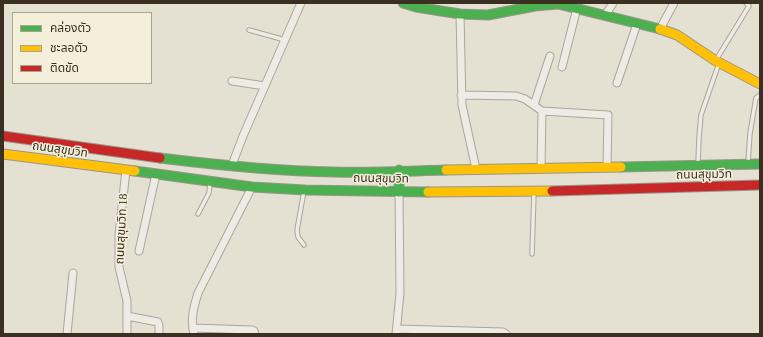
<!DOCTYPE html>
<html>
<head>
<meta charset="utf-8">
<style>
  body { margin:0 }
  #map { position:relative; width:763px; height:337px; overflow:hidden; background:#e4e1d3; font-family:"Times New Roman","Noto Sans Thai",serif }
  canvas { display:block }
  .frame { position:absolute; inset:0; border:4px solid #3a3022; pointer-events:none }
  .legend { position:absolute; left:12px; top:12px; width:140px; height:72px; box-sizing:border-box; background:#f4efda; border:1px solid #aaa390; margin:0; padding:5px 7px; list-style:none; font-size:12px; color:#3a3022 }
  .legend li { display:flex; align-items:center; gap:8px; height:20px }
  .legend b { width:20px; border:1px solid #aaa390 }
</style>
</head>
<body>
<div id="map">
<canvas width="763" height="337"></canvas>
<div class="frame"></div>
<ul class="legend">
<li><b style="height:5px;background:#4caf50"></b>คล่องตัว</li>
<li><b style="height:5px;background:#ffc107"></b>ชะลอตัว</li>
<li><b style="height:5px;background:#c62828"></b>ติดขัด</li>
</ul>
</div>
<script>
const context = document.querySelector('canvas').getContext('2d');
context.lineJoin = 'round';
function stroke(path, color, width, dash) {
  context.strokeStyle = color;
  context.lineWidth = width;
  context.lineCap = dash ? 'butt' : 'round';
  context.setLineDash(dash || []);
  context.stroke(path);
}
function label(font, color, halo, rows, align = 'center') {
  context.font = font + ' "Times New Roman","Noto Sans Thai",serif';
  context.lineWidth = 3;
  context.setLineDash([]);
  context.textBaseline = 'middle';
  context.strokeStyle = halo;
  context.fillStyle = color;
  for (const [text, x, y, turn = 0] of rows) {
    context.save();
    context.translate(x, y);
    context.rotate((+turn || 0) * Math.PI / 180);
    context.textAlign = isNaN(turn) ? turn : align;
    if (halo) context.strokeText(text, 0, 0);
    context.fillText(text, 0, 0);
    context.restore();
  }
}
const lane = new Path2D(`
  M249,30L285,40
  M716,60L749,6L746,3
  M748,163L750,133L756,98L760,95
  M698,164L699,137L701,115L719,63
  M198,214L209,193L210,182
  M304,245L298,237L297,230L304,191
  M532,254L534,192`);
const street = new Path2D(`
  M460,14L462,105L476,169
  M606,14L613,3
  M660,29L674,3
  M562,67L577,8
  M232,81L265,86
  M617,83L637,24
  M461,95L516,96L525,99L542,111L608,115L607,167
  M534,105L550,56
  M232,165L243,136L301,3
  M541,168L542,111
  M126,170L119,234V267L127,301V334
  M139,251L156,174
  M127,316L158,322L159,326V334
  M193,328L252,330L254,331L255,334
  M397,329L503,332L506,334
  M67,334L73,273
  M194,334C190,320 194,306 198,293L252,187
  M396,334L400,293L399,192`);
const fast = new Path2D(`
  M403,3L416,7L460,14L488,15L535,6L558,4L660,29
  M160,158C217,165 275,171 333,172C370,173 408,171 446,170
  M621,167L760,164
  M399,170V192
  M135,171L252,187L305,190L428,192`);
const slow = new Path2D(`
  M660,29L677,35L716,61L760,84
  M3,154L135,171
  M446,170L621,167
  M428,192L552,191`);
const jam = new Path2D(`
  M3,136L160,158
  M552,191L760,185`);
const streetNames = [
  ["ถนนสุขุมวิท",60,150,8],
  ["ถนนสุขุมวิท",704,175,-1],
  ["ถนนสุขุมวิท",381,179,1],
  ["ถนนสุขุมวิท 18",122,229,-87]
];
stroke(lane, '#aba69b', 5.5);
stroke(street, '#aba69b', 9);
stroke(fast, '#9a968b', 11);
stroke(slow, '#9a968b', 11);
stroke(jam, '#9a968b', 11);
stroke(lane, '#edebe3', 3.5);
stroke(street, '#edebe3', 7);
stroke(fast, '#4caf50', 9);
stroke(slow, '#ffc107', 9);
stroke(jam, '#c62828', 9);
label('12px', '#3a3022', '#f4efda', streetNames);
</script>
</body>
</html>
